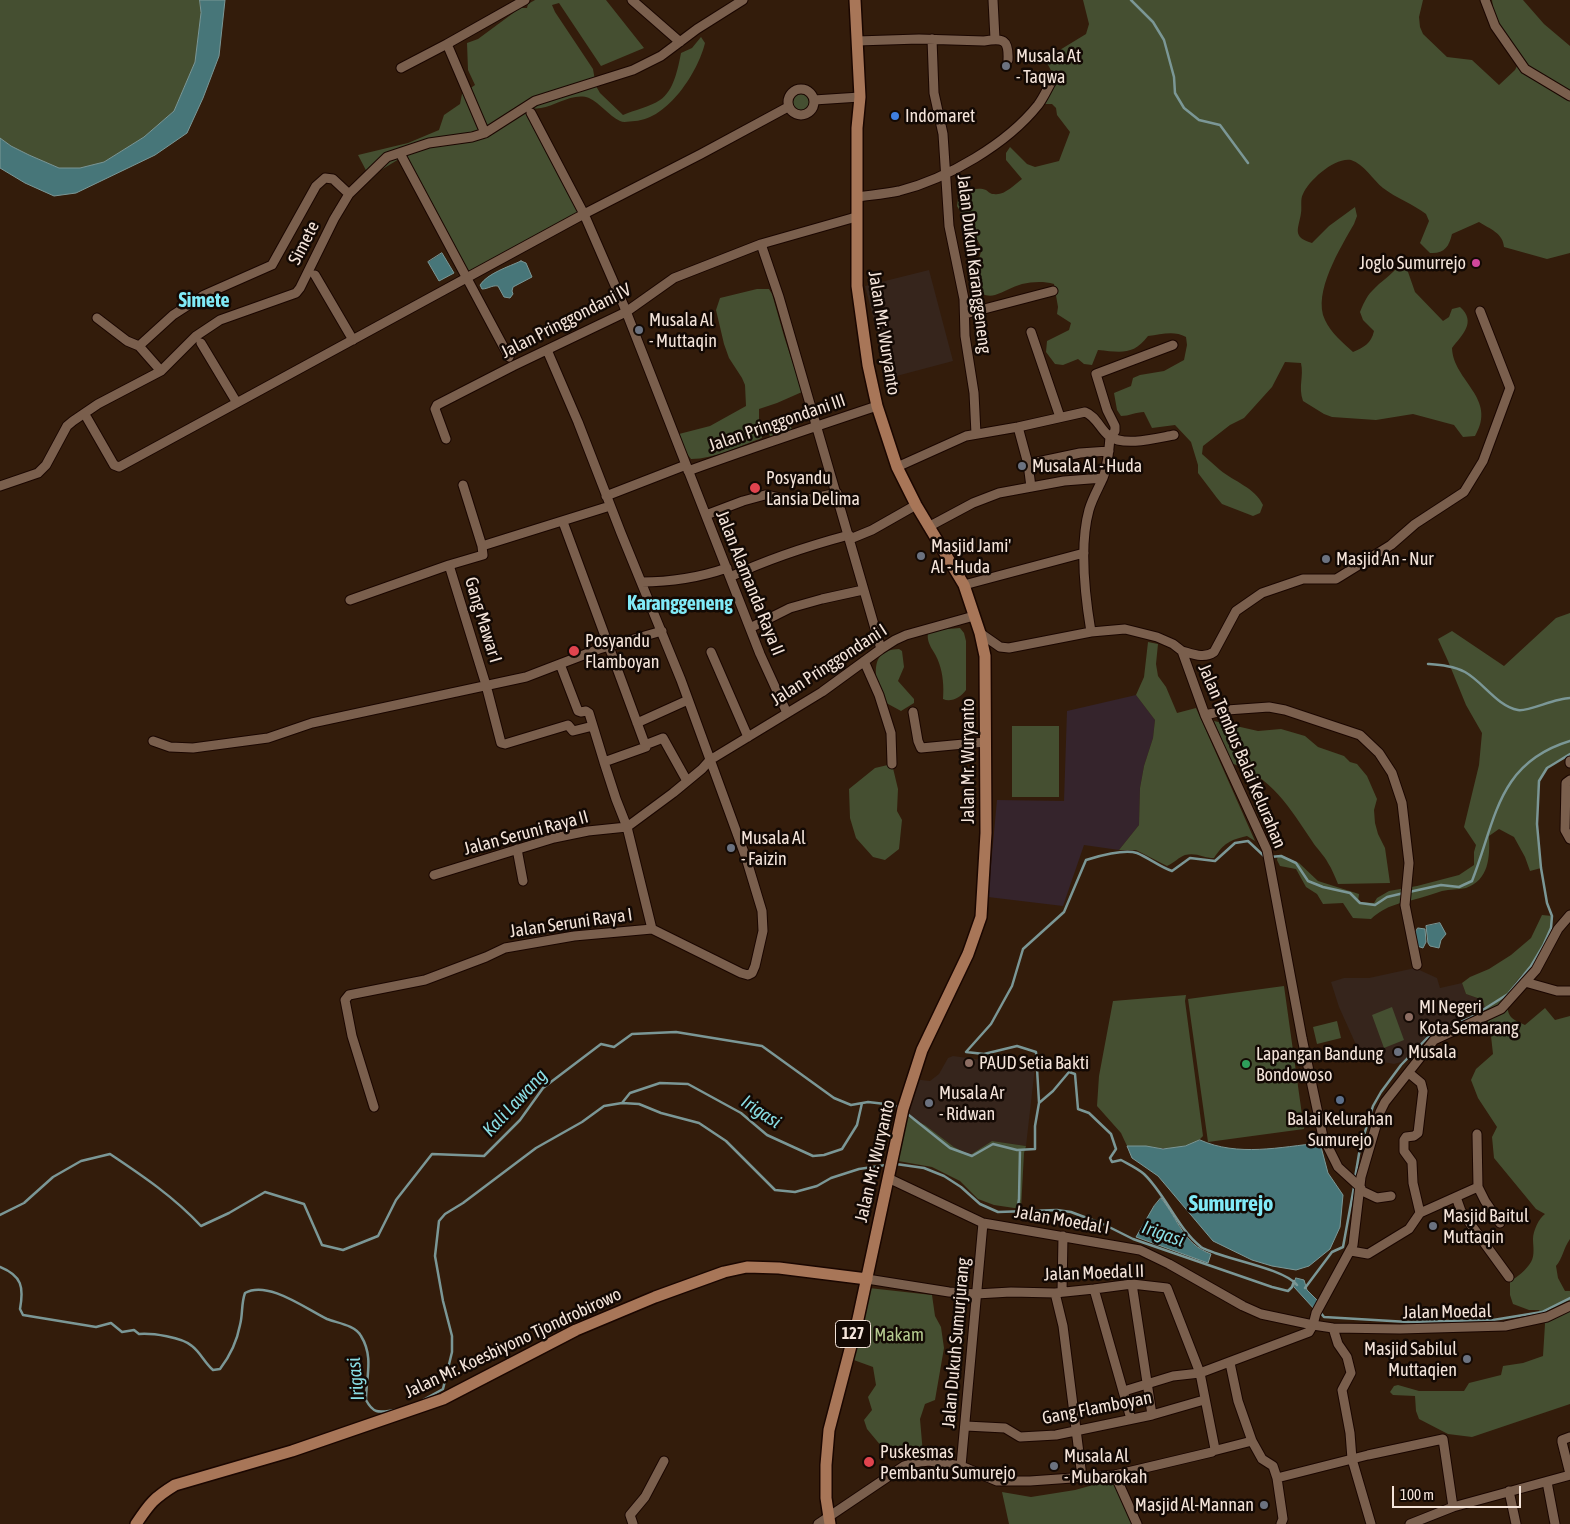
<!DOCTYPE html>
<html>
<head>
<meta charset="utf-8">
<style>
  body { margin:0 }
  #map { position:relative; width:1570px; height:1524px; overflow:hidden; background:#331c0b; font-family:"Asap Condensed",sans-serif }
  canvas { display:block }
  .scale { position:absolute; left:1392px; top:1486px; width:129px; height:22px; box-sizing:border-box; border:2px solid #f4e4da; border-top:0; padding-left:6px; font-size:15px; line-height:18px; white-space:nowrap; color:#f4e4da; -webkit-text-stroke:4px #130904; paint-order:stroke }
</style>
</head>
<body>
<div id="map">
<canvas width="1570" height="1524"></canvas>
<div class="scale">100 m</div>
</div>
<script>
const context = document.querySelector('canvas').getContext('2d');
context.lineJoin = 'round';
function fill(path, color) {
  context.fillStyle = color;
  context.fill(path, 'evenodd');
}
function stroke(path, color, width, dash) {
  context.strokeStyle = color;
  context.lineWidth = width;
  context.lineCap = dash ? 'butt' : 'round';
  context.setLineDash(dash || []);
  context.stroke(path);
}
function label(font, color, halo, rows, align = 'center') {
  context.font = font + ' "Asap Condensed",sans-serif';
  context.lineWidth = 5;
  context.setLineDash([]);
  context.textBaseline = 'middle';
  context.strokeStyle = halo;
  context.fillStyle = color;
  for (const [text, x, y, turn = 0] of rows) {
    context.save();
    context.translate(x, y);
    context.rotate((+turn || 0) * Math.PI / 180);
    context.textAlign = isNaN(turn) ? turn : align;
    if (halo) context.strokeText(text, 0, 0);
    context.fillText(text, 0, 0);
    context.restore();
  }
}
const industrial = new Path2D(`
  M1136,695L1155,720L1153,738L1144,766L1140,788L1139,825L1119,850L1084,845L1063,906L988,897L997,800L1064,801L1067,711Z`);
const education = new Path2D(`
  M929,270L953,361L889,378L865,286Z
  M1415,968L1437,978L1440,988L1462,983L1466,994L1483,1000L1485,1009L1470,1018L1431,1034L1408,1060L1394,1064L1362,1058L1339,1007L1331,982L1344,978H1369Z
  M953,1056L1035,1067L1026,1146L992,1141L970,1155L954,1147L925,1125L904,1115L913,1079L930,1081L939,1074L948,1058Z`);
const green = new Path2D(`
  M0,0H200L201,13L195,62L174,111L144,137L104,162L80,168H59L29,155L11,146L0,138Z
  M535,0H606L644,48L601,66L559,3L552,5L555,12L593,69L596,86L600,93L623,115C634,110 650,107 660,100C674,91 678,68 681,53L692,48L701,37L705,43C698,72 668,119 635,121C630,121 624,123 620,121C609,116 600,103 589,98C573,92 556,106 541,108C535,109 531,108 526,109L580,212L469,276L404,156L381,170L371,180L358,155L408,143L439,130L444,115L460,104L462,94L475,85L468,70L467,43L478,39L520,8H527L528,4Z
  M1083,0H1423L1419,17L1420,27L1423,34L1447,57L1472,60L1499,85L1515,70L1521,58L1495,21L1492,0H1523L1544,24L1570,46V253L1547,259L1504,247C1503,233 1490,229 1479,222L1452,234C1449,247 1444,254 1430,253L1420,243L1429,221L1426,214C1413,204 1396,198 1383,188C1373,180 1364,164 1351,160C1335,157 1309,180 1303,194C1300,199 1302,207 1301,213C1299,228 1291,237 1312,243L1329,226L1355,207L1357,216L1354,224C1341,247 1312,293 1325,320C1331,333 1343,343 1353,352C1364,347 1371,344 1374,331L1363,320L1360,312C1363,305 1366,297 1372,291C1381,281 1392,275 1400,264L1407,269L1415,292L1443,321L1449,317L1452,309L1460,307C1477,322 1462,335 1452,348C1453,381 1498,398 1475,436L1463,437L1454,425L1413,414L1376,420L1332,417L1324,414L1303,401C1298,386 1304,377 1301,363L1285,362L1272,387L1244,418L1230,425L1203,446L1202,454C1208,459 1214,465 1220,470C1235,482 1255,488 1263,505L1260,513L1253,516L1222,504L1217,498L1198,473V465L1191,442L1175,425L1152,428L1144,412C1136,412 1129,416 1121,416L1117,410L1114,393L1131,386L1133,378L1140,375L1164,371L1184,360L1187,345L1186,337C1173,330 1161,335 1148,336C1133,356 1120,352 1098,350L1092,365L1084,364L1078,359L1063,365L1055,364L1046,352L1047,341L1069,330L1071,323L1057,314L1058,307L1054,284C1043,281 1032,282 1022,284C1012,287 1004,292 995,295C981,299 970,285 968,272L972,266L978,262L982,248L957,206L958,199L962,192C970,190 979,187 986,190C989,192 990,194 994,194C1004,196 1014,185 1022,179L1006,160V153L1010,147L1027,164L1035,167L1059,161L1070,132L1057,115L1056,108L1052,104H1045L1056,80L1045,59L1086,34L1089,24Z
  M791 102a10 10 0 1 1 20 0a10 10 0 1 1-20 0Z
  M757,289H769L772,294L784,336L802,392L777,403L759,409V419L762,438C739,446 715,459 691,459L683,449L679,434L710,426L746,406L745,385L742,378L729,358L724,344L716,310L720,298Z
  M787,415L792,430L770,437L766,422Z
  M1570,613V754C1563,758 1552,762 1547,768C1530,785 1539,845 1541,868L1530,871L1525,857L1514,837L1499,829L1489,836C1490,857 1489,880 1466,888C1458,890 1450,889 1442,891C1435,893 1428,896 1420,898C1399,904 1388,904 1371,919L1353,918L1343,903L1323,904L1317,894L1306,887L1296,869L1280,866L1277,860L1278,855L1299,863L1318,881L1359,894L1358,902L1374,903L1377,898L1389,891L1417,886L1459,875L1474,865V852L1476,845L1464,827L1479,765L1482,733L1466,705L1448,661L1438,639L1452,631L1504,666L1556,618Z
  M960,628L964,633L966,641V690C961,697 951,703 943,699C944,687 943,674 939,663C936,652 926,645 928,633L935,630Z
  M1148,642L1158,644L1156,664L1158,676L1166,687L1177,713L1196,708L1255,841L1247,836C1230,840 1224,843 1214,858C1204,858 1196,852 1185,855C1179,857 1174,863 1167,866L1136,850H1119L1139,825L1140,788L1144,766L1153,738L1155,720L1136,695L1144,677Z
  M899,649L902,651L904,667L898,681L914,699V703L901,711L879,699C877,678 867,650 899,649Z
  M1214,721L1258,731L1281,729L1305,736L1318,747L1344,756L1350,762L1357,764L1367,776L1377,799L1374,810L1375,823L1378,834L1385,848L1390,883L1338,884C1335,877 1332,869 1328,863C1324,855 1317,849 1312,841C1290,808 1271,776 1231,763Z
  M1012,726H1059V797H1012Z
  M892,764L898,789L897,811L902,820L899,849L885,860L873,857L856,838L850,818L849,789L875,768Z
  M1542,915L1552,916L1551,928L1543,946L1548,955C1531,966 1509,981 1508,1003C1507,1009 1508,1014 1512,1018C1515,1021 1521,1023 1525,1025L1545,1008L1555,1020L1570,1016V1239C1563,1249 1563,1258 1556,1266L1558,1278L1565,1291H1570V1404L1472,1437L1448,1434L1419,1419L1416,1411L1415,1396L1393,1395L1390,1392L1394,1386L1398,1385L1419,1391H1464L1469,1383L1501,1375L1503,1366L1523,1363L1543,1356L1545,1324L1539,1310H1529L1513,1304L1510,1295V1281C1518,1277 1526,1270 1531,1262C1535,1255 1533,1246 1533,1239C1533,1231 1539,1218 1545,1214L1536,1209L1494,1158L1492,1137L1497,1127L1478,1098L1471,1080L1476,1069L1493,1054L1491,1036L1483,1000L1466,994L1462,983L1470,977L1489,969L1511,955L1531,938Z
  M1284,986L1304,1129L1208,1142L1188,999Z
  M1186,995L1185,1001L1203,1136C1188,1155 1148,1146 1127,1146L1121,1133L1097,1106L1099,1076L1113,1001Z
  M1392,1007L1404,1040L1384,1048L1372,1015Z
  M1337,1021L1341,1038L1317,1044L1313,1027Z
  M904,1115L925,1125L954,1147L970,1155L992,1141L1026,1146L1024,1153L1021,1209L994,1205L978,1199L960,1181L932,1167L898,1161Z
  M869,1288L932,1295L935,1316L941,1327L944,1348L935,1400L925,1404L920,1419L923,1454L892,1459L867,1429L864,1420L872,1410L868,1397L876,1385L873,1367L851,1359Z
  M1115,1479L1135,1524H1009L1002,1492L1031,1497L1075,1490Z`);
const water = new Path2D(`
  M200,0H225L219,56L203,98L187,133L155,155L76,193L54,196L25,183L0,168V138L11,146L29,155L59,168H80L104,162L144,137L174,111L195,62L201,13Z
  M442,253L454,273L439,281L428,262Z
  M521,261L526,263L532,277L513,287L512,291L513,294L510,298L504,297L498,286C492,285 488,289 482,289L480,285C488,273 508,267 521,261Z
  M1440,923L1446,934L1441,940L1439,948L1430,946L1428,943L1426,926Z
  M1418,928L1425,929L1426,942L1423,948L1417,946L1415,933Z
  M1200,1140C1238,1157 1280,1147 1320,1143L1328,1173L1343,1195L1340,1227L1330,1249L1309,1266L1296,1270L1272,1266L1252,1260L1213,1241L1158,1176L1132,1158L1127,1146H1146L1163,1149L1185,1146Z
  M1161,1198C1179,1220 1183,1244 1211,1254L1208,1263L1136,1237L1154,1206Z
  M1296,1278L1304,1280L1307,1290L1320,1303L1315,1310L1294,1287Z`);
const stream = new Path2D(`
  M1131,0L1153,22L1164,40L1174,77L1175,93L1184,108L1199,120L1220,125L1248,163
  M1428,664C1440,665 1454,666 1465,672C1483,682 1497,706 1518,710C1528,712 1555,698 1570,698
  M1270,857L1281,856L1296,863L1308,881L1323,887L1350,893L1360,903L1375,905L1387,897L1404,893
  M1409,892L1441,885L1459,887L1472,881C1496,820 1497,763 1570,741
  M1039,1102L1036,1052L1017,1046L984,1054L966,1052L991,1024L1012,986L1023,949L1064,912L1086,860C1098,856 1124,849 1137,853C1149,858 1160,867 1172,871L1190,858L1215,861L1235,843L1248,841L1264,856
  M622,1103L630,1093L660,1083L688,1084L741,1113L767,1135L813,1156L824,1155L842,1149L857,1125L862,1103
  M905,1112L950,1148L972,1156L993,1144L1017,1150L1035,1149V1126L1039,1103L1053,1091L1069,1072L1075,1074L1078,1109L1089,1113L1111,1134L1116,1149L1110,1158L1112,1162L1121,1160C1128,1164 1137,1168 1144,1174C1166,1195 1177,1228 1201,1247C1205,1250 1211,1251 1215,1253C1236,1261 1285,1270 1297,1285
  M896,1164L924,1168L944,1176L961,1187L980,1204L998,1212L1057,1210L1071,1212L1103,1224L1133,1239L1272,1287L1288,1291L1292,1287L1294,1281
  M1355,1178L1360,1148L1373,1106L1381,1092L1401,1065L1431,1034L1470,1018L1508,994L1531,966L1543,946L1551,928L1552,916L1547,903L1541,868L1537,824L1539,781L1547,768L1570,754
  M1017,1211L1019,1199L1020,1150
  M0,1215L24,1203L53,1177L81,1161L110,1154C143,1176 174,1197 201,1226L229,1213L265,1192L304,1204L322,1245L343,1250L378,1236L396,1200L432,1154L484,1156L520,1120L543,1088L601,1044L614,1047L632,1034L676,1032L762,1046L834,1098L851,1105L868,1102L894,1105L901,1109
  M0,1267C22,1276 24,1287 20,1309L23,1315L96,1327L111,1323L122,1332L134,1330L139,1334C152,1333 182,1337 192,1346C200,1352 205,1363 213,1370L220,1369C230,1356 237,1341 240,1325C243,1314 241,1304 245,1293C268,1280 306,1309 327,1319C337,1323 355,1325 361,1336C374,1357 366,1377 366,1400C374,1415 380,1412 395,1410
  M1305,1288L1332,1252L1343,1247L1354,1187
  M1320,1312L1324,1317L1408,1322L1493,1320L1542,1312L1570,1298
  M423,1400L443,1389L452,1352V1336L443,1301L435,1256L439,1221L445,1214L463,1203L536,1148L582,1122L604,1106L622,1103L639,1104L661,1113L699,1123L726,1141L775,1190L795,1192L817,1186L831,1178L859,1169L886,1165`);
const minor = new Path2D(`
  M632,0L680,42
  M993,0L995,39
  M1485,0L1495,26L1525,69L1570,96
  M932,39L934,93L943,134L949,226L964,299L965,336L974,393L976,434
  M857,41L919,39L984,41C1003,38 1009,39 1008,60
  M447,44L525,0
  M401,68L447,44L485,133
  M788 102a13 13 0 1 1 26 0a13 13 0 1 1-26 0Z
  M814,100L860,97
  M531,113L584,214L624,306L760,654L787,713
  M402,157L509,357
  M857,197C871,195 885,194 899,191C947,179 1007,144 1038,105C1044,97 1048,87 1053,79
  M761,244L779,297L881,649
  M315,275L353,340
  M965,314L1053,291
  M97,318L127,341L139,346L173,315L204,295L272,265L316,186L325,178L333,179L349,194
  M1031,332L1060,417
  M201,343L237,403
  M139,346L161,371
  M87,418L114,465L119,467L584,214L701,154L788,107
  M1018,427L1028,464L1031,487
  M446,439L435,409L437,405L513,366L626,312L674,278L761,244L856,217
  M1028,464L1080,453L1109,451
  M897,467L966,436L1018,427L1085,412C1096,416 1100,429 1109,436C1124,447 1157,438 1174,435
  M688,471C751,448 814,427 877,406
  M463,485L482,546
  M0,486L38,473L46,465L67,426L73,421L98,404L161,371L196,336L220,320L296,293L300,288L334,219L349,194L387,157L429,143L472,137L485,133L535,101L633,70L661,56L697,29L743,0
  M606,496L686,465
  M706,515L743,501L765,495L790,500L810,499L837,493
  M563,522L646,747L604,762L616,799L627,827L652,929
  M930,526L973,503L999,493L1064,481L1103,478
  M850,539L872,530L916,505
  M449,565L486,685L501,743L505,744L568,725L573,731L593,726
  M730,577C768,559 808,546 849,535
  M641,582C672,582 698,578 727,568
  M964,585L1084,553
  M350,600L449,565L483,555L482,546L610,506
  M750,628L790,608L822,599L863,590
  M1091,632C1085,596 1079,546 1089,510C1092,499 1098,489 1103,478C1108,465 1109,450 1110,437L1115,431V426L1107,410L1096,374L1173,345
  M980,633L1000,647L1009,648L1091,632L1125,629L1157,637L1173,644L1182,651L1205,715L1267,850L1302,1038L1323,1137L1338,1167L1361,1188
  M1182,651C1193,654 1204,659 1214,652L1236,611L1262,593L1303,579H1336L1341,576L1391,545L1415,524L1464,492L1483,461L1510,388L1480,311
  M711,652L748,737
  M864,661L879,695L891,733L892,764
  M560,664L578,711L581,712L586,711L589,713L604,762
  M913,712L918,741L921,748L985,742
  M1205,715L1227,710L1269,707L1285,710L1360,735L1379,753L1392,773L1402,803L1409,863L1405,905L1417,965
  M637,723L688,700
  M153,741L170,747L193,748L268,738L312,723L526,677L599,649L662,631
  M645,745L663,738L687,781
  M1570,761V763
  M1570,780L1566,783L1565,830L1570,839
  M517,849L523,881
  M434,875L554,838L588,831L627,827L673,793L702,769L710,760L822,692L881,649L895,640L906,635L974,616
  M1570,915L1558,929L1536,970L1501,1009L1434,1040L1385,1102L1380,1112L1361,1177L1353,1245L1316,1313L1313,1325L1333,1328L1400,1329L1505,1326L1547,1317L1570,1306
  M1525,982L1557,991H1570
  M1409,1073L1421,1083L1423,1091L1418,1133L1414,1136L1406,1137L1404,1140V1151L1412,1162L1413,1183L1420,1213
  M374,1107L352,1036L345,1000L349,995L425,980L486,957L505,948L574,936L652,929L741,973L748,975L752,973L755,966L763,931L762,911L746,858L681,680L621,533L578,422L547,350
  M888,1178L983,1223L1140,1250L1169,1264L1243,1306L1261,1314L1313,1325L1309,1332L1200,1373L1173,1376L1124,1391
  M1478,1187L1485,1201L1500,1223
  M1360,1190L1377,1198L1391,1196
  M1456,1197L1461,1211L1509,1277
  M1351,1251L1368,1254L1409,1229L1420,1213L1478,1187L1477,1134
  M1132,1284L1152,1415
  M1094,1289L1131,1419
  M1062,1292L1063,1236
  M1055,1293L1063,1326L1082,1477
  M1333,1328L1338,1344L1347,1357L1351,1373L1342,1390L1350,1433L1352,1459L1371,1524
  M1230,1363L1238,1401L1252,1441L1262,1459L1273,1466L1277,1478
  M966,1426L1005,1428L1020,1437L1056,1435L1152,1415L1204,1400
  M1570,1437L1562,1440V1442L1570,1474
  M1213,1451L1252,1441
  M961,1466L983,1223
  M1115,1475L1137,1524
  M1547,1482L1555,1524
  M1509,1491L1516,1524
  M633,1524L630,1515L645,1497L664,1461
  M818,1524L904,1466L913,1463L929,1461L961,1466L997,1481H1030L1115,1475L1212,1452L1215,1449L1200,1373L1167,1288L1132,1284L1094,1289L1055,1293L1011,1292L976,1294L949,1292L867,1279
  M1281,1524L1283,1519L1277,1478L1368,1455L1443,1439L1453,1507
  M1410,1524L1453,1507L1570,1475`);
const major = new Path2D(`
  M136,1524C150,1503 154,1498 175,1485L292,1451L443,1399L576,1330L655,1297L724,1272L747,1267L779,1268L867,1279
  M830,1524L826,1498V1465L829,1430L858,1319L903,1109L922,1050L968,954L981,917L986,833L985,656L980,633L964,585L916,505L897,467L877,406L868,365L857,286V128L860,97L855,0`);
const markers = [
  [1006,66,5,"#6b7280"],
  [895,116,5,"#3f7fe0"],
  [1476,263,5,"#d1479c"],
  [639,330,5,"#6b7280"],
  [1022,466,5,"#6b7280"],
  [755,488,6,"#e0444e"],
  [921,556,5,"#6b7280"],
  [1326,559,5,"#6b7280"],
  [574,651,6,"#e0444e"],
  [731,848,5,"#6b7280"],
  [1409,1017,5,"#8d6e63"],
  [1398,1052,5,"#6b7280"],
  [969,1063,5,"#8d6e63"],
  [1246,1064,5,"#2e9e5b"],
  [1340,1100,5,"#5c6f8a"],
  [929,1103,5,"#6b7280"],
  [1433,1226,5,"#6b7280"],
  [1467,1359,5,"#6b7280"],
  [869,1462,6,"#e0444e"],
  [1054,1466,5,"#6b7280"],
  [1264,1505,5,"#6b7280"]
];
const shields = [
  [853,1334,35]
];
const shieldNames = [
  ["127",853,1334]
];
const poiNames = [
  ["Musala At",1016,56],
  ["- Taqwa",1016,77],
  ["Indomaret",905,116],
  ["Joglo Sumurrejo",1466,263,"right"],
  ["Musala Al",649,320],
  ["- Muttaqin",649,341],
  ["Musala Al - Huda",1032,466],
  ["Posyandu",766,478],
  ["Lansia Delima",766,499],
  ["Masjid Jami'",931,546],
  ["Al - Huda",931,567],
  ["Masjid An - Nur",1336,559],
  ["Posyandu",585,641],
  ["Flamboyan",585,662],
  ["Musala Al",741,838],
  ["- Faizin",741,859],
  ["MI Negeri",1419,1007],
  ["Kota Semarang",1419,1028],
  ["Musala",1408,1052],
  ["Lapangan Bandung",1256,1054],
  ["Bondowoso",1256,1075],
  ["PAUD Setia Bakti",979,1063],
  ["Musala Ar",939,1093],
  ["- Ridwan",939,1114],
  ["Balai Kelurahan",1340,1119,"center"],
  ["Sumurejo",1340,1140,"center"],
  ["Masjid Baitul",1443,1216],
  ["Muttaqin",1443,1237],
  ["Masjid Sabilul",1457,1349,"right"],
  ["Muttaqien",1457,1370,"right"],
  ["Puskesmas",880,1452],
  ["Pembantu Sumurejo",880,1473],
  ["Musala Al",1064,1456],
  ["- Mubarokah",1064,1477],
  ["Masjid Al-Mannan",1254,1505,"right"]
];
const streetNames = [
  ["Simete",304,243,-63],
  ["Jalan Dukuh Karanggeneng",974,264,83],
  ["Jalan Pringgondani IV",566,321,-27],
  ["Jalan Mr. Wuryanto",884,333,81],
  ["Jalan Pringgondani III",777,423,-19],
  ["Jalan Alamanda Raya II",750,583,68],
  ["Gang Mawar I",483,620,73],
  ["Jalan Pringgondani I",829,665,-33],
  ["Jalan Tembus Balai Kelurahan",1242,756,67],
  ["Jalan Mr. Wuryanto",968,761,-90],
  ["Jalan Seruni Raya II",526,833,-15],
  ["Jalan Seruni Raya I",571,923,-8],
  ["Jalan Mr. Wuryanto",875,1161,-77],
  ["Jalan Moedal I",1062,1220,10],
  ["Jalan Moedal II",1094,1273,-2],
  ["Jalan Moedal",1447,1312,-1],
  ["Jalan Mr. Koesbiyono Tjondrobirowo",513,1343,-25],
  ["Jalan Dukuh Sumurjurang",956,1343,-85],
  ["Gang Flamboyan",1097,1408,-11]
];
const parkNames = [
  ["Makam",899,1335]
];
const waterNames = [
  ["Kali Lawang",515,1103,-47],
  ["Irigasi",761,1112,34],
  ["Irigasi",1163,1234,20],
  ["Irigasi",356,1379,-96]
];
const quarterNames = [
  ["Simete",204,301],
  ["Karanggeneng",680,604]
];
const districtNames = [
  ["Sumurrejo",1231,1204]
];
fill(industrial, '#35242c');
fill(education, '#36251c');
fill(green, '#454f31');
fill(water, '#477679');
stroke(water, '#7b9796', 1);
stroke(stream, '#7b9796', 2.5);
stroke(minor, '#1a0600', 11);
stroke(major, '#1a0600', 14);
stroke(minor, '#7a5f4d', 9);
stroke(major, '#a87658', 11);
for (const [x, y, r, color] of markers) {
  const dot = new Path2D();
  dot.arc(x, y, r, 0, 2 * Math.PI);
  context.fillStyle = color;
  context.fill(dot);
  stroke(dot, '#130904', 2);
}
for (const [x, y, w] of shields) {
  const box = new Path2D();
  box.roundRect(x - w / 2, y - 13.5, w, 27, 4);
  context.fillStyle = '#130904';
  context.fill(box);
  stroke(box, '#f4e4da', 1);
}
label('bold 16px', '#f4e4da', null, shieldNames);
label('18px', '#f4e4da', '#130904', poiNames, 'left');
label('18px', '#f4e4da', '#130904', streetNames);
label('18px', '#b5ca8f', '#130904', parkNames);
label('italic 19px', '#89dde4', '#130904', waterNames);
label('bold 20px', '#80eaf7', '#130904', quarterNames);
label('bold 22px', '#80eaf7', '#130904', districtNames);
</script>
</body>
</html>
